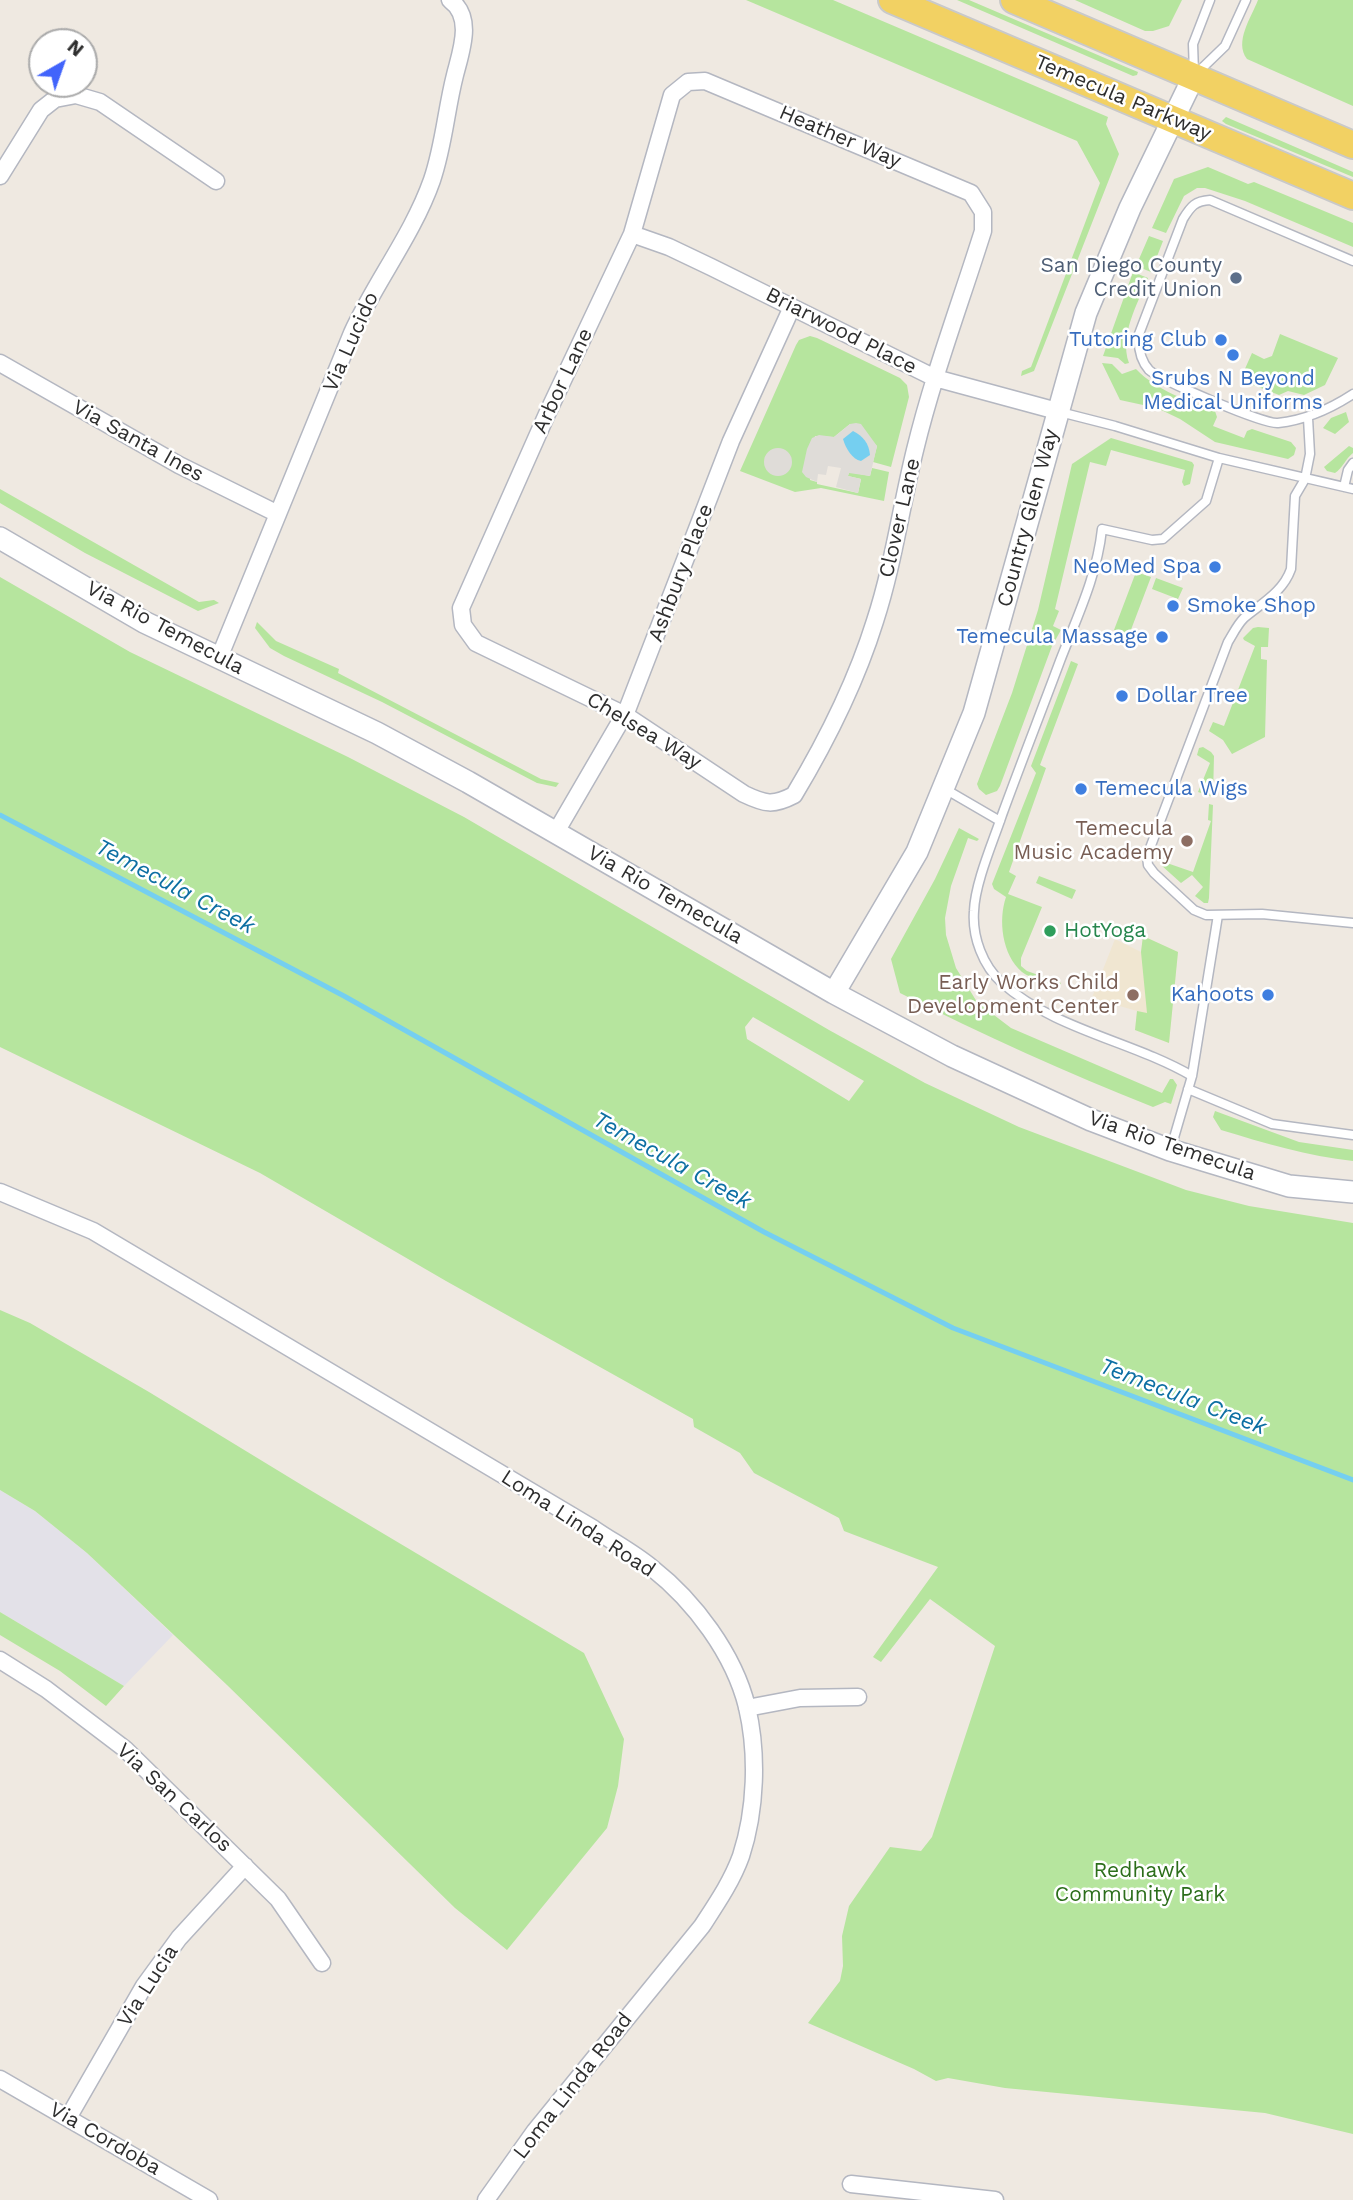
<!DOCTYPE html>
<html>
<head>
<meta charset="utf-8">
<style>
  body { margin:0 }
  #map { position:relative; width:1353px; height:2200px; overflow:hidden; background:#efe9e1; font-family:"Work Sans",sans-serif }
  canvas { display:block }
  .north { position:absolute; left:28px; top:28px; width:70px; height:70px; box-sizing:border-box; background:#fff; border:2px solid #ababab; border-radius:50%; rotate:40deg; font-size:19px; font-weight:700; line-height:28px; text-align:center; color:#2e2e2e }
  .north::after { content:''; display:block; margin:auto; width:24px; height:32px; background:#4264fb; clip-path:polygon(50% 0,100% 100%,50% 72%,0 100%) }
</style>
</head>
<body>
<div id="map">
<canvas width="1353" height="2200"></canvas>
<div class="north">N</div>
</div>
<script>
const context = document.querySelector('canvas').getContext('2d');
context.lineJoin = 'round';
function fill(path, color) {
  context.fillStyle = color;
  context.fill(path, 'evenodd');
}
function stroke(path, color, width, dash) {
  context.strokeStyle = color;
  context.lineWidth = width;
  context.lineCap = dash ? 'butt' : 'round';
  context.setLineDash(dash || []);
  context.stroke(path);
}
function label(font, color, halo, rows, align = 'center') {
  context.font = font + ' "Work Sans",sans-serif';
  context.lineWidth = 5;
  context.setLineDash([]);
  context.textBaseline = 'middle';
  context.strokeStyle = halo;
  context.fillStyle = color;
  for (const [text, x, y, turn = 0] of rows) {
    context.save();
    context.translate(x, y);
    context.rotate((+turn || 0) * Math.PI / 180);
    context.textAlign = isNaN(turn) ? turn : align;
    if (halo) context.strokeText(text, 0, 0);
    context.fillText(text, 0, 0);
    context.restore();
  }
}
const industrial = new Path2D(`
  M0,1490L35,1511L87,1553L173,1635L124,1686L0,1612Z`);
const education = new Path2D(`
  M1143,936L1178,952L1169,1043L1135,1030L1137,1011L1102,1001L1100,1004L1091,1000L1115,939L1141,952Z`);
const green = new Path2D(`
  M746,0H833L1108,117L1106,124L1119,154L1034,371L1021,376L1022,371L1031,367L1100,183L1077,141Z
  M957,0H969L1126,67L1138,72L1137,75L1133,76Z
  M1075,0H1182L1169,26L1153,31H1145Z
  M1258,0H1353V106L1247,59C1234,42 1251,18 1258,0Z
  M1226,117L1353,172V177L1226,124L1222,121Z
  M1208,167L1248,184L1254,182L1353,223V247L1245,201L1205,188H1197L1184,196L1166,233L1152,228L1174,179Z
  M1149,236L1163,241L1151,272L1136,266Z
  M1133,272L1148,278C1138,303 1119,335 1129,363L1125,364L1118,358L1103,356Z
  M1280,334L1338,358L1325,385L1304,395L1288,391L1279,395L1240,380L1252,353L1264,359L1272,356Z
  M810,336L817,338L900,378L907,385L909,397L891,467L873,462L877,446L850,424L834,437L815,436L810,480L817,482V484L858,493L861,479L848,476L849,472L870,476L872,468L889,472L884,501L821,488L795,492L740,471L796,345L799,340Z
  M1102,363L1112,364L1122,374L1136,369C1157,391 1187,400 1215,411L1217,417L1213,426L1244,438L1247,431L1252,429L1291,442L1296,448L1294,455L1288,459L1215,442L1180,419L1157,408L1120,400Z
  M1346,412L1349,422L1335,434L1323,428L1331,418Z
  M1111,438L1192,462L1194,465L1190,484L1184,486L1182,482L1185,470L1111,450L1106,466L1090,462L1055,609L1059,611L1053,626L1061,630L1052,646L1000,786L997,791L986,795L979,789L977,784L1012,693L1038,610L1072,464Z
  M1349,446L1353,448V453C1345,459 1343,468 1335,473L1327,471L1324,467Z
  M0,489L199,602L214,600L219,603L198,611L85,553L0,503Z
  M1136,572L1151,577L1129,635L1114,630Z
  M0,577L130,652L348,757L464,817L829,1030L925,1083L1019,1127L1186,1190L1249,1206L1353,1223V2134L1265,2113L1005,2088L948,2078L936,2081L914,2069L808,2023L840,1981L843,1966L842,1936L849,1906L890,1847L921,1851L932,1837L995,1646L930,1599L881,1662L873,1657L938,1567L844,1531L839,1518L754,1473L740,1453L694,1427L693,1419L446,1281L260,1173L0,1047ZM753,1017L864,1081L849,1101L747,1039L745,1027Z
  M1156,578L1183,588L1178,599L1152,589Z
  M257,622L276,641L339,669L338,673L541,779L559,783L556,787L537,783L382,702L284,656L270,648L255,628Z
  M1258,627L1269,628L1268,647H1261V659L1267,660L1265,737L1232,754L1223,740L1209,731L1213,722L1224,726L1255,646L1244,640L1243,638L1253,628Z
  M1071,661L1078,664L1040,765L1046,768L1009,872L1016,876L1008,894L1042,907L1021,958V966L1027,971L1061,983L1059,986C1048,982 1031,979 1022,972C1002,955 998,920 1006,897L994,889L992,884L1036,773L1031,766Z
  M1203,747L1211,752L1214,756L1213,797L1198,792L1210,763L1197,755L1199,748Z
  M1209,804L1213,805L1209,898L1208,903H1204L1195,896L1203,887L1192,875L1181,883L1161,865L1164,862L1193,872L1211,821L1208,820Z
  M959,828L979,839L977,841L968,838L951,886L945,918L946,935L956,968L977,1002L1011,1028L1162,1093L1170,1079H1173L1177,1085L1171,1104L1165,1102L1153,1107C1067,1073 983,1035 900,993L891,959L935,879Z
  M1039,876L1076,890L1072,899L1036,883Z
  M1143,936L1178,952L1169,1043L1135,1030L1137,1011L1147,1013L1141,952Z
  M1215,1111L1299,1142L1353,1150V1161C1308,1156 1264,1143 1221,1130L1213,1117Z
  M0,1310L30,1323L149,1392L305,1487L584,1653L624,1739L618,1786L607,1828L507,1950L455,1908L227,1685L87,1553L35,1511L0,1490Z
  M0,1612L124,1686L106,1706L60,1671L0,1635Z`);
const plaza = new Path2D(`
  M856,423L861,424L877,446L870,476L849,473L848,476L861,479L858,493L836,487L841,468L828,466L826,475L818,474L817,482L806,477L802,472L807,449L812,438L819,435L834,437L850,424Z
  M764 462a14 14 0 1 1 28 0a14 14 0 1 1-28 0Z`);
const water = new Path2D(`
  M853,431C863,436 869,443 870,455L861,461C852,459 846,449 843,439Z`);
const stream = new Path2D(`
  M0,815L344,996L764,1232L953,1328L1353,1480`);
const service = new Path2D(`
  M1194,73L1193,44L1210,0
  M1196,74L1225,46L1246,0
  M1353,261L1210,200C1195,201 1191,206 1183,219L1139,334C1138,347 1140,360 1149,370C1160,380 1265,425 1278,423C1306,420 1330,409 1353,394
  M1060,412L1115,426L1219,458L1353,489
  M1308,418L1310,454L1305,479L1295,496L1291,569C1283,592 1262,603 1244,618C1237,625 1233,634 1228,642L1147,856L1148,865L1154,873L1194,910L1206,915L1262,914L1353,923
  M1344,487L1348,470L1353,463
  M945,789L1000,821
  M1192,1076C1132,1041 1055,1030 1002,983C983,966 972,937 974,911C975,883 993,842 1002,815C1021,763 1041,712 1060,661C1077,617 1097,576 1102,529L1152,540L1163,539L1206,501L1219,458
  M1188,1089L1272,1124L1353,1135
  M1171,1148L1192,1076L1218,915`);
const minor = new Path2D(`
  M705,81L971,193L983,212V231C960,304 933,376 915,450C901,507 893,566 875,621C856,682 827,740 794,795C773,806 765,804 744,794L625,715L476,643L463,625L461,608L547,414L632,234L672,95L688,82Z
  M0,176L41,110L55,99L76,95L100,102L216,181
  M632,234L669,247L711,267L935,378L1057,411
  M0,363L179,465L278,514
  M219,658L352,333C376,281 413,234 432,180C444,145 446,110 455,75C461,51 474,17 450,0
  M556,832L627,710L731,441L792,307
  M0,1192L93,1231L594,1529C613,1542 634,1553 652,1568C694,1601 734,1654 747,1707C758,1754 756,1810 741,1856C732,1881 717,1903 702,1926L535,2131L486,2200
  M0,1660L46,1689L125,1749L278,1899L322,1963
  M747,1708L800,1698L858,1697
  M0,2079L209,2200
  M68,2118L144,1986L179,1938L245,1866
  M851,2184L995,2200`);
const tertiary = new Path2D(`
  M0,538L144,622L377,733L468,782L834,993L952,1056L1091,1120L1170,1150L1289,1186L1353,1192
  M834,993L917,852L974,713L1086,313L1130,208L1194,76`);
const primary = new Path2D(`
  M892,0L1353,196
  M1014,0L1353,145`);
const markers = [
  [1236,278,7,"#5c6f8a"],
  [1221,340,7,"#3f7fe0"],
  [1233,355,7,"#3f7fe0"],
  [1215,567,7,"#3f7fe0"],
  [1173,606,7,"#3f7fe0"],
  [1162,637,7,"#3f7fe0"],
  [1122,696,7,"#3f7fe0"],
  [1081,789,7,"#3f7fe0"],
  [1187,841,7,"#8d6e63"],
  [1050,931,7,"#2e9e5b"],
  [1133,995,7,"#8d6e63"],
  [1268,995,7,"#3f7fe0"]
];
const streetNames = [
  ["Temecula Parkway",1123,98,23],
  ["Heather Way",840,137,23],
  ["Briarwood Place",841,331,27],
  ["Via Lucido",351,342,-66],
  ["Arbor Lane",563,381,-65],
  ["Via Santa Ines",138,441,29],
  ["Clover Lane",900,518,-77],
  ["Country Glen Way",1028,518,-75],
  ["Ashbury Place",681,573,-69],
  ["Via Rio Temecula",165,628,28],
  ["Chelsea Way",644,731,31],
  ["Via Rio Temecula",665,895,30],
  ["Via Rio Temecula",1172,1146,19],
  ["Loma Linda Road",578,1524,33],
  ["Via San Carlos",174,1798,43],
  ["Via Lucia",148,1986,-57],
  ["Loma Linda Road",573,2086,-52],
  ["Via Cordoba",105,2139,30]
];
const serviceNames = [
  ["San Diego County",1222,266],
  ["Credit Union",1222,290]
];
const shopNames = [
  ["Tutoring Club",1207,340],
  ["Srubs N Beyond",1233,379,"center"],
  ["Medical Uniforms",1233,403,"center"],
  ["NeoMed Spa",1201,567],
  ["Smoke Shop",1187,606,"left"],
  ["Temecula Massage",1148,637],
  ["Dollar Tree",1136,696,"left"],
  ["Temecula Wigs",1095,789,"left"],
  ["Kahoots",1254,995]
];
const educationNames = [
  ["Temecula",1173,829],
  ["Music Academy",1173,853],
  ["Early Works Child",1119,983],
  ["Development Center",1119,1007]
];
const leisureNames = [
  ["HotYoga",1064,931]
];
const parkNames = [
  ["Redhawk",1140,1871],
  ["Community Park",1140,1895]
];
const waterNames = [
  ["Temecula Creek",175,887,28],
  ["Temecula Creek",672,1161,29],
  ["Temecula Creek",1183,1397,21]
];
fill(industrial, '#e3e1e8');
fill(education, '#f0e6d1');
fill(green, '#b6e59e');
fill(plaza, '#dfdcd8');
fill(water, '#75cff0');
stroke(stream, '#75cff0', 5);
stroke(service, '#b4b7c1', 11);
stroke(minor, '#b4b7c1', 19);
stroke(tertiary, '#b4b7c1', 24);
stroke(primary, '#c9c9c9', 30);
stroke(service, '#fff', 8);
stroke(minor, '#fff', 16);
stroke(tertiary, '#fff', 21);
stroke(primary, '#f2d163', 26);
for (const [x, y, r, color] of markers) {
  const dot = new Path2D();
  dot.arc(x, y, r, 0, 2 * Math.PI);
  context.fillStyle = color;
  context.fill(dot);
  stroke(dot, '#fff', 2.5);
}
label('21px', '#2e2e2e', '#fff', streetNames);
label('21px', '#4e5e75', '#fff', serviceNames, 'right');
label('21px', '#366cbe', '#fff', shopNames, 'right');
label('21px', '#785e54', '#fff', educationNames, 'right');
label('21px', '#27864d', '#fff', leisureNames, 'left');
label('21px', '#2c6e1b', '#fff', parkNames);
label('italic 23px', '#0d6fa3', '#fff', waterNames);
</script>
</body>
</html>
